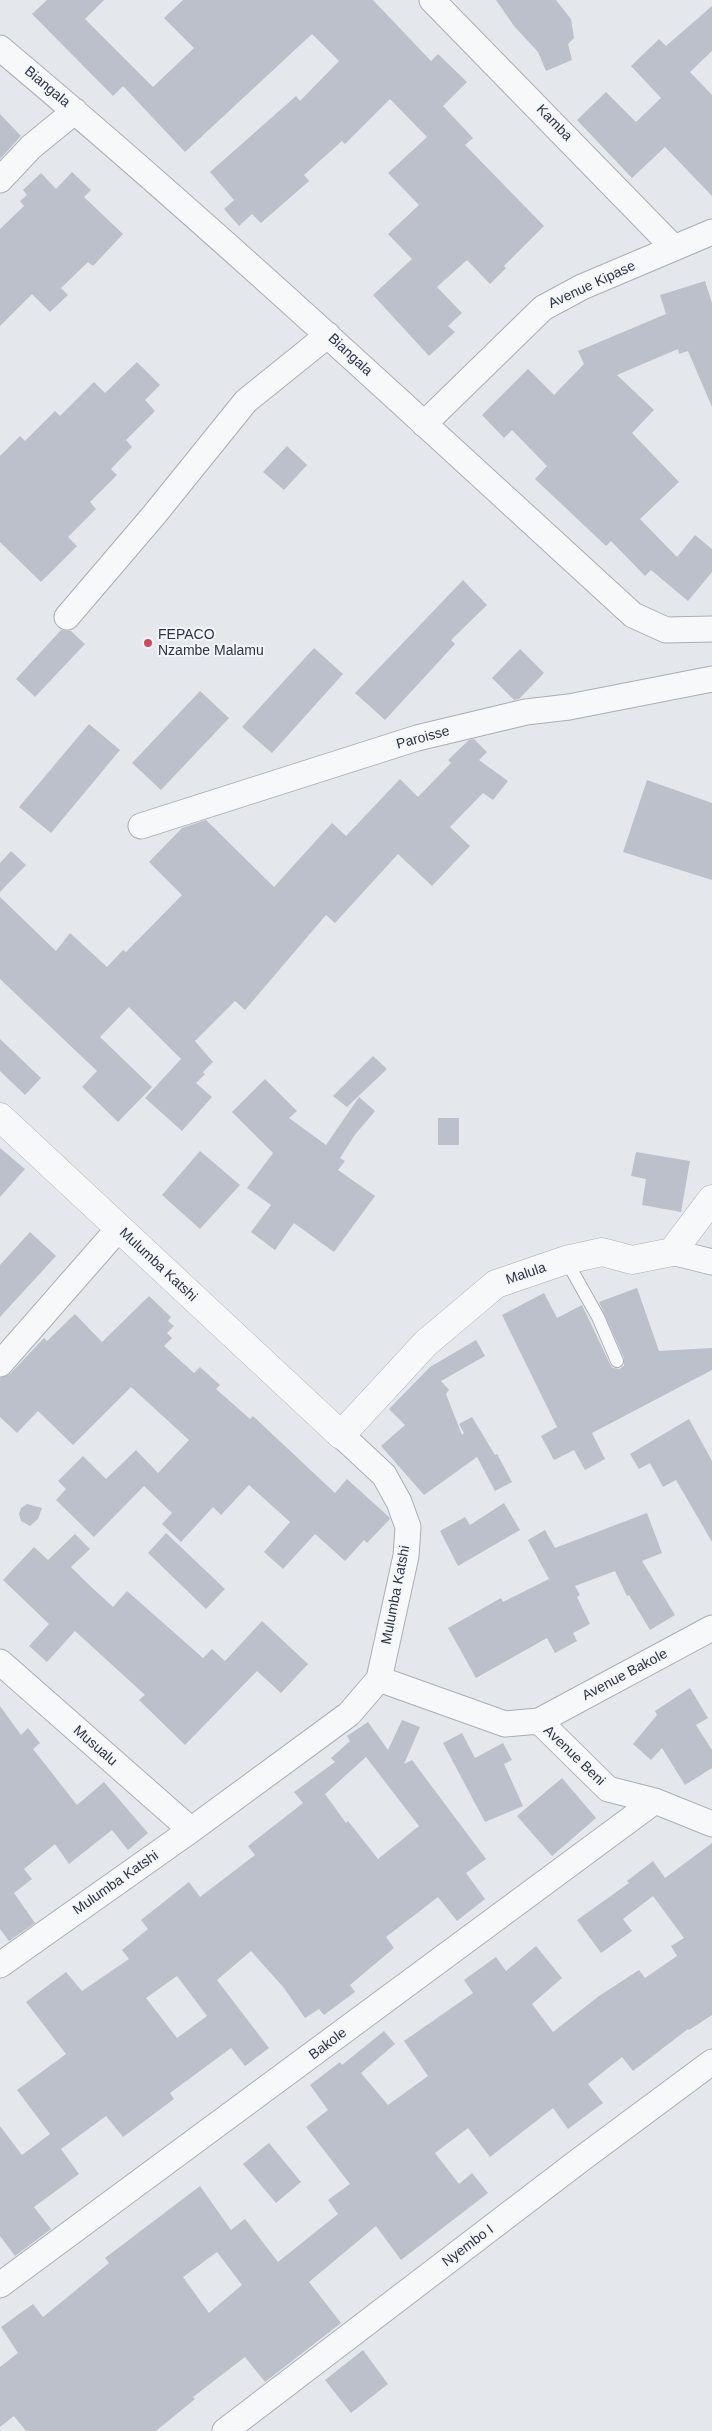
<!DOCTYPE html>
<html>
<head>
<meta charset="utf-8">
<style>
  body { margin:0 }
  canvas { display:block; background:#e4e7ec }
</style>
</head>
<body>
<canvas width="712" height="2431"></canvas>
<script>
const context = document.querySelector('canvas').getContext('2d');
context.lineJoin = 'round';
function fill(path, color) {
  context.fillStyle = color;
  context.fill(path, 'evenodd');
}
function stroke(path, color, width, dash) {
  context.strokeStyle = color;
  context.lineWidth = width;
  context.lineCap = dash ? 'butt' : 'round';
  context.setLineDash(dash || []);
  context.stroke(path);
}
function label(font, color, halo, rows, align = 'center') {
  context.font = font + ' Helvetica,sans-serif';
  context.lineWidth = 4;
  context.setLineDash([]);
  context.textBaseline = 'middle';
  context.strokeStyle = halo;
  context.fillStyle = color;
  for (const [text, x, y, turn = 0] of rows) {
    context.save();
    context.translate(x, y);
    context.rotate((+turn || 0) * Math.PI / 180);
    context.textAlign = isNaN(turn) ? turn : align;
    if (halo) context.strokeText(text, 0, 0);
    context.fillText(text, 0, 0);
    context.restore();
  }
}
const building = new Path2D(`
  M47,0H104L85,19L153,87L194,48L164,18L183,0H373L431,61L438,54L467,82L443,106L473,138L465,145L544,226L504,266L506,268L490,284L467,260L437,287L462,313L448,326L455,332L429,356L373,295L412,259L388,234L419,205L388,173L427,137L390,99L345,144L342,141L304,175L309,181L261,223L252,214L239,226L224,209L234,200L210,172L296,96L300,101L339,61L312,34L185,152L123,86L113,96L32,14Z
  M496,0H556L571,19L574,38L568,44L572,60L546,71L538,52L514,26Z
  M712,6V51L690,72L712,95V196L665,147L632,178L577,120L606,92L636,122L661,98L631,66L659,39L666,46Z
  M0,114L21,136L0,159Z
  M72,172L91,190L84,197L123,234L93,266L88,262L61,288L68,295L50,312L32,294L0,326V229L24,206L20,201L27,195L23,190L41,173L56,189Z
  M705,281L712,303V407L688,351L679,354L678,349L617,375L654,410L632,433L679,482L640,519L677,557L695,535L712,549V572L688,601L651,570L645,576L611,541L606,546L535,479L547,466L512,430L504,438L482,415L528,369L554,395L584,364L578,351L666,314L660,295Z
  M137,362L160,385L145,400L155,411L126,440L132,447L111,469L117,475L90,502L96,509L68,537L77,546L41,582L0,542V456L20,436L25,441L55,411L60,416L94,382L105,393Z
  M287,446L307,465L284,490L263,472Z
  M463,580L487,605L451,640L455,644L385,720L355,693Z
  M61,630L71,631L85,644L35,697L16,679Z
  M314,648L343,674L272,753L242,727Z
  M520,649L544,673L519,699L514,700L492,678Z
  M200,691L229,718L161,790L132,763Z
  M89,724L120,750L51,833L19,807Z
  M474,739L487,752L479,760L508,781L493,800L483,793L450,827L470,846L432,886L398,854L335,923L326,915L245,1010L235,1001L195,1041L213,1062L203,1072L205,1074L196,1083L212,1097L182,1131L145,1098L181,1059L129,1007L100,1037L152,1087L118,1122L82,1087L97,1071L0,979V897L56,951L70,933L107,967L123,950L126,952L182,895L149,862L182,828L206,820L274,887L332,823L346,836L400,779L418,797L451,763L448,760L469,740Z
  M647,780L712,803V880L623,852Z
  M11,851L26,865L0,892V863Z
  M0,1039L41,1078L25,1095L0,1071Z
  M373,1056L387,1069L347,1107L333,1096Z
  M265,1079L297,1111L289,1118L326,1145L359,1097L375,1111L354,1136L340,1158L345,1161L338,1170L375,1196L334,1252L294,1223L275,1250L251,1232L271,1205L247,1188L273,1153L232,1112Z
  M438,1118H459V1145H438Z
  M0,1148L25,1169L0,1197Z
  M200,1151L240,1185L200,1229L162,1195Z
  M636,1152L690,1161L681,1212L642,1205L646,1179L631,1176Z
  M30,1232L56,1256L0,1317V1265Z
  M637,1288L659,1351L712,1348V1370L592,1433L605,1459L585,1470L574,1450L554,1460L541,1436L557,1427L502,1315L544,1293L557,1318L582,1305L610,1364L613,1368L620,1369L624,1365V1358L599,1302Z
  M149,1296L171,1317L168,1321L174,1326L167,1333L172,1338L164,1346L194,1373L200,1367L220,1385L216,1389L250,1419L253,1416L335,1493L347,1479L389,1517L390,1519L367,1543L364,1540L345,1561L315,1534L283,1569L264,1552L290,1522L249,1485L221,1515L213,1507L181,1542L162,1524L172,1513L144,1486L94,1537L56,1500L66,1489L58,1481L83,1456L106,1479L136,1450L158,1473L189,1440L131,1387L73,1445L38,1411L17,1433L0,1417V1378L10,1374L44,1338L47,1341L75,1314L102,1342Z
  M476,1340L485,1356L441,1381L449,1390L446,1394L462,1435L464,1433L459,1424L472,1417L495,1455L497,1454L512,1482L495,1491L477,1457L424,1495L381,1446L405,1425L389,1409L430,1367Z
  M689,1419L712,1461V1542L676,1480L663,1487L650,1463L639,1469L630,1454Z
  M504,1503L520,1530L458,1566L440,1531L465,1517L470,1525Z
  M27,1504L42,1508L38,1519L30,1526L21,1521L19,1514L21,1508Z
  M647,1513L662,1553L642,1561L675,1615L650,1630L629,1595L627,1596L615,1571L575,1586L580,1595L577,1597L590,1624L573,1633L577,1641L555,1653L547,1638L476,1678L448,1628L501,1598L503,1602L549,1579L528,1540L545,1530L555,1548Z
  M166,1533L225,1589L206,1609L148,1553Z
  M75,1534L90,1549L71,1567L87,1583L113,1607L127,1591L203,1658L212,1649L225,1661L262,1621L308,1664L281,1693L257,1671L185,1745L139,1700L145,1695L75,1631L47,1662L29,1646L49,1624L3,1580L34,1547L48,1560Z
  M690,1688L708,1718L696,1725L712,1750V1768L685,1785L662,1748L651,1760L633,1744L657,1715L655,1711Z
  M0,1706L21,1735L28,1728L40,1743L33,1749L77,1805L104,1782L148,1833L128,1850L112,1830L69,1864L55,1844L24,1869L32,1879L14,1893L35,1923L9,1941L0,1929Z
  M402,1720L420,1727L404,1764L412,1760L486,1859L466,1873L485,1899L457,1921L438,1897L386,1937L394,1948L350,1985L355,1992L324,2015L319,2009L305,2018L284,1988L251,1951L217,1980L269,2048L245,2066L231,2048L170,2093L174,2099L123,2137L106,2116L61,2149L79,2174L34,2207L51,2229L15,2256L0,2236V2126L22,2155L50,2134L17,2090L66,2054L26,2002L66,1972L82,1991L129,1959L122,1950L148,1929L141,1920L189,1882L200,1897L255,1855L248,1846L303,1803L294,1792L335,1762L331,1758L350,1741L347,1736L368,1722L388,1750ZM366,1757L419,1826L378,1859L348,1821L346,1823L325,1794ZM177,1976L207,2016L177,2038L146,1998Z
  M462,1733L475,1758L503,1743L512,1760L504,1764L523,1806L485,1822L443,1743Z
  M562,1778L596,1818L552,1856L517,1816Z
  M712,1843V2015L689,2030L688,2029L633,2071L622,2057L588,2084L603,2103L568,2129L553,2108L490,2157L468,2128L435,2153L459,2184L472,2173L488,2193L401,2260L376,2226L309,2282L341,2323L265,2382L245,2357L193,2397L195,2399L156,2431H26L14,2416L0,2427V2367L18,2353L1,2327L33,2304L43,2317L109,2263L105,2258L200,2186L231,2230L245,2219L278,2262L338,2214L328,2200L350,2184L306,2127L328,2110L310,2085L340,2062L342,2065L384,2031L395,2044L361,2073L388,2105L428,2076L404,2041L473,1993L464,1980L496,1957L506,1971L536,1946L562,1978L532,2004L553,2032L599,1996L639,1970L645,1978L677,1956L671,1946L684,1938L653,1896L623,1919L632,1931L601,1953L577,1920L629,1883L627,1881L653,1861L665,1878ZM217,2252L242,2285L209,2313L183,2277Z
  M269,2143L301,2182L276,2203L243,2164Z
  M363,2350L388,2384L351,2413L325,2380Z`);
const service = new Path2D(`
  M566,1260L598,1317L617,1361`);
const minor = new Path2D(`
  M432,0L674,248
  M0,48C217,230 424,424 633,615L666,630L712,629
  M0,180L31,147L75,111
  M424,424L543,308L582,287L712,232
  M67,617L154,515L246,401L328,335
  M141,826L417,738L526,712L569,707L712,679
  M672,1252L712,1262
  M0,1364L119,1228
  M0,1662L191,1830
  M379,1679L505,1724L539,1721L608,1789L655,1801L712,1824
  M539,1721L712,1628
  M0,1965L191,1830L349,1714L379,1679L406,1556L408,1527L399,1502L384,1475L341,1435
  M0,2285L655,1801
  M225,2431L580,2160L712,2062`);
const tertiary = new Path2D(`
  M0,1117L341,1435L426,1343L496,1284L566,1260L602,1252L632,1260L672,1252L712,1199`);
const markers = [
  [148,643,5,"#d1495b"]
];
const streetNames = [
  ["Biangala",47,87,40],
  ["Kamba",554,123,46],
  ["Avenue Kipase",592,285,-25],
  ["Biangala",350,355,43],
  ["Paroisse",423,738,-15],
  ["Mulumba Katshi",158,1265,43],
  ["Malula",526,1274,-19],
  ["Mulumba Katshi",396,1595,-79],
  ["Avenue Bakole",625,1675,-28],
  ["Musualu",95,1746,41],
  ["Avenue Beni",574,1756,44],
  ["Mulumba Katshi",116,1883,-35],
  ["Bakole",328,2044,-37],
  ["Nyembo I",468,2246,-37]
];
const poiNames = [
  ["FEPACO",158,635],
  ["Nzambe Malamu",158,651]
];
fill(building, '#bbc0ca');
stroke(service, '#a9aeb7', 14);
stroke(minor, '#a9aeb7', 27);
stroke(tertiary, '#a9aeb7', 29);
stroke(service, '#f7f8fa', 12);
stroke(minor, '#f7f8fa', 25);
stroke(tertiary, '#f7f8fa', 28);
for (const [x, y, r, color] of markers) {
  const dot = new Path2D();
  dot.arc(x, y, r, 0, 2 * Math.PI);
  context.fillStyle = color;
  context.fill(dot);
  stroke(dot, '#f4f6f9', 2);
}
label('14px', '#2b3445', '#f4f6f9', streetNames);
label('14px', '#2b3445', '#f4f6f9', poiNames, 'left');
</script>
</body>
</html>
